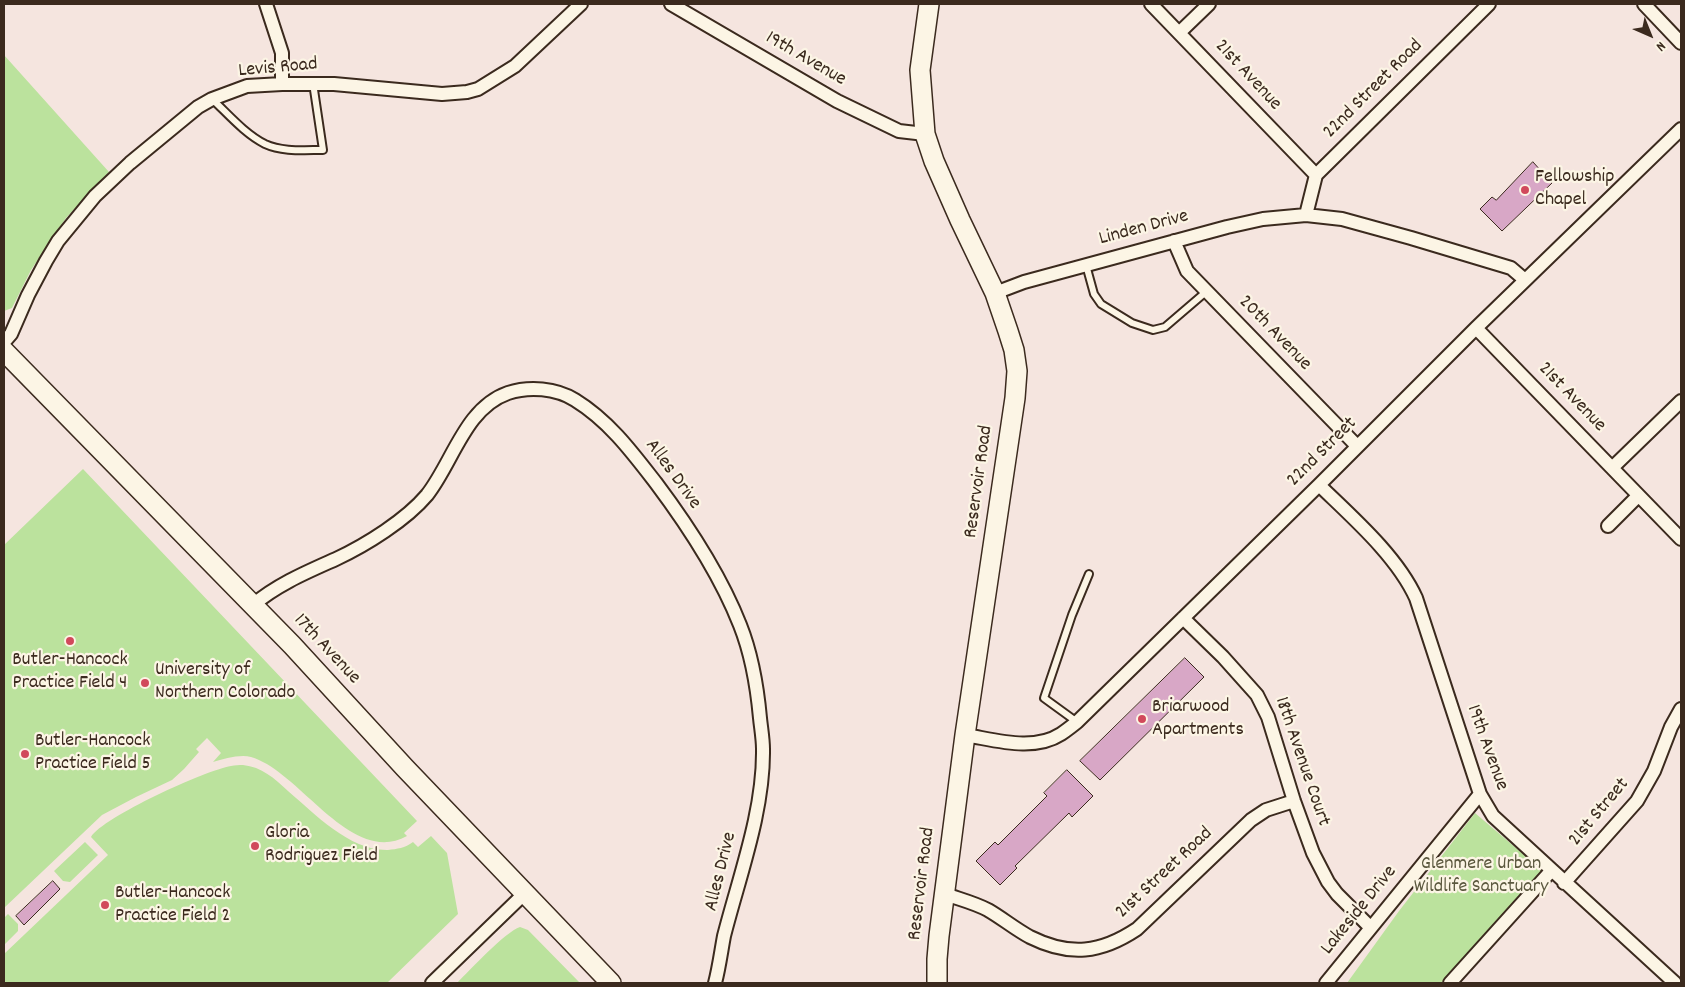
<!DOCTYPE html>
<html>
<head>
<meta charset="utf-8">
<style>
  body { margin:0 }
  #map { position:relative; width:1685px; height:987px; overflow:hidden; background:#f5e5df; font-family:Dekko,sans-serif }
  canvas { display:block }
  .frame { position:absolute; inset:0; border:5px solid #3b2a1e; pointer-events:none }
  .north { position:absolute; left:1625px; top:10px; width:50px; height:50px; -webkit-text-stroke:4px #fcf5e5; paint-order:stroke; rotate:136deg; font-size:14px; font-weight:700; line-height:20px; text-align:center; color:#3b2a1e }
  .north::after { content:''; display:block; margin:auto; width:18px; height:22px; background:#3b2a1e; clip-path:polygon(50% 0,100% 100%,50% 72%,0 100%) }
</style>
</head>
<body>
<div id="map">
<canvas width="1685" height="987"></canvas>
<div class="frame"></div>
<div class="north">N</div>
</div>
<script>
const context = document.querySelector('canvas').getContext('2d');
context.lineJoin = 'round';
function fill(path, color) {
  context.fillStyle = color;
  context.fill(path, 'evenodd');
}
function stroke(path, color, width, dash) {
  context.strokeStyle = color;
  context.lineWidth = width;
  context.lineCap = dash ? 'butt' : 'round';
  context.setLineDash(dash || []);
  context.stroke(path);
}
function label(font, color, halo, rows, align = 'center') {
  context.font = font + ' Dekko,sans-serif';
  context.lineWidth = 4.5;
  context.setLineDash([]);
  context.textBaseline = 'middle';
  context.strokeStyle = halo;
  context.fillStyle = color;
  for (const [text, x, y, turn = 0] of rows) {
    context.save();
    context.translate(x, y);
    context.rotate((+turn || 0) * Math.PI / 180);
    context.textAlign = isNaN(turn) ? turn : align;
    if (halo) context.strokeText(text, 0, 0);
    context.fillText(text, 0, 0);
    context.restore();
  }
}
const green = new Path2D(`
  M4,55L109,172L66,218L31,270L12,308L4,311Z
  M83,469L417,821L404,833L407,836C351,867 300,771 251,757C240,754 224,759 213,762L221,753L207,738L196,749L199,752L184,769L172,780L136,797L102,815L4,908V545Z
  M243,765C262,767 274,778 288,791C315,814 350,851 388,850C397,849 405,848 413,842L418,847L431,836L447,853L458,914L387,983H6L4,980V954L108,855L91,837C103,817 206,770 231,766C235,765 239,765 243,765Z
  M1475,813L1543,871L1441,983H1347L1399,911Z
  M85,842L98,855L70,882L63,881L54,871Z
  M8,914L18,924V931L4,945V918Z
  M520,927L528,930L580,983H457C470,970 505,932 520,927Z`);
const building = new Path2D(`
  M1533,162L1552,183L1502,231L1480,209L1492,197L1496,200Z
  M1185,658L1204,677L1100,780L1080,761Z
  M1067,770L1093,796L1072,817L1069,813L1015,866L1017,868L1000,885L976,861L995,842L998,845L1047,796L1044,793Z
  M53,881L60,889L24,925L16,916Z`);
const lane = new Path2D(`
  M212,99C228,114 245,134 265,144C282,152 304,150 323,150L313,83
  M1086,265L1094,294L1101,304L1132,323L1153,330L1165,327L1207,291
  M1077,722L1044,698L1072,615L1089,574`);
const street = new Path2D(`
  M266,4L282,53V84
  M671,4L837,101L899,131L925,134
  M1151,4L1316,175
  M1644,4L1681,43
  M1180,32L1209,4
  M1306,215L1316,175L1489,4
  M1174,241L1187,271L1357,446
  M995,293L1024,282L1227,227L1263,219L1306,215L1342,219L1411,238L1511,268L1525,280
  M1476,328L1681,539
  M4,342L11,334L28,295L46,261L58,241L95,196L130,163L198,107L212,99L247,86L282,84H334L442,94L467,92L478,89L515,66L581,4
  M1612,468L1681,401
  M1319,485C1352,517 1397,556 1416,598L1480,794L1493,816L1675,983
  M1608,526L1638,496
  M253,605C278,584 307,572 336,559C366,545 406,520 427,495C453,462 465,408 508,393C529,386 556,388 575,400C609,421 632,452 656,483C689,527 720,574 740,625C752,655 757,685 760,718C761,728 763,739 763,749C764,811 739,877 724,936C721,952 719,968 715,983
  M1183,618L1223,657L1257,695L1268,717L1294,801L1313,853L1328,882L1337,894L1370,927
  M965,735C996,740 1033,752 1061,734C1067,730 1072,726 1077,722L1319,485L1476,328L1681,129
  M1564,883L1637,801L1654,771L1671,727L1681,709
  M945,894C959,899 975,903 988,910C1002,918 1015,929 1030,937C1070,957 1101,953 1137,929L1251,820L1266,810L1294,801
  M432,983L525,893
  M1326,983L1480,794
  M1450,983L1551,871`);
const secondary = new Path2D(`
  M929,4L920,70L925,134L934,161L960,220L995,293L1008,331L1014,350L1017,371L1015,398L965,735L939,936L937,959V983
  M4,351L292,645L405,768L611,983`);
const markers = [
  [1525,190,5,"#d1495b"],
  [70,641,5,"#d1495b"],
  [145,683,5,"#d1495b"],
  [1142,719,5,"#d1495b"],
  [25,754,5,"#d1495b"],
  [255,846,5,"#d1495b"],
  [105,905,5,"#d1495b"]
];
const streetNames = [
  ["19th Avenue",805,60,30],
  ["Levis Road",278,69,-5],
  ["21st Avenue",1247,76,47],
  ["22nd Street Road",1374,90,-45],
  ["Linden Drive",1144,229,-15],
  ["20th Avenue",1274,334,46],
  ["21st Avenue",1571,398,46],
  ["22nd Street",1323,453,-45],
  ["Alles Drive",672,475,54],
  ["Reservoir Road",980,482,-82],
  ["17th Avenue",326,650,47],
  ["19th Avenue",1486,748,70],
  ["18th Avenue Court",1301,762,71],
  ["21st Street",1600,813,-50],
  ["Alles Drive",722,872,-76],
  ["21st Street Road",1165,874,-43],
  ["Reservoir Road",923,884,-83],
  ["Lakeside Drive",1360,911,-51]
];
const poiNames = [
  ["Fellowship",1535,178],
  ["Chapel",1535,201],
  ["Butler-Hancock",70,661,"center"],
  ["Practice Field 4",70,684,"center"],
  ["University of",155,671],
  ["Northern Colorado",155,694],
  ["Briarwood",1152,708],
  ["Apartments",1152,731],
  ["Butler-Hancock",35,742],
  ["Practice Field 5",35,765],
  ["Gloria",265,834],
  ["Rodriguez Field",265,857],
  ["Butler-Hancock",115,894],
  ["Practice Field 2",115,917]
];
const parkNames = [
  ["Glenmere Urban",1481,865],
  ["Wildlife Sanctuary",1481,888]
];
fill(green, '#bbe29d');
fill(building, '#d8a7c6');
stroke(building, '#3b2a1e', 1);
stroke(lane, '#3b2a1e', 10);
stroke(street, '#3b2a1e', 16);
stroke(secondary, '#3b2a1e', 22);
stroke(lane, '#fcf5e5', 6);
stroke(street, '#fcf5e5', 12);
stroke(secondary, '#fcf5e5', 19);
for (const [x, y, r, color] of markers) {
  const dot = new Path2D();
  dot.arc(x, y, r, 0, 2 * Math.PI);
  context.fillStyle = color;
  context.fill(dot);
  stroke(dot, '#fcf5e5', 2);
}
label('20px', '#3b2a1e', '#fcf5e5', streetNames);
label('20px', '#3b2a1e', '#fcf5e5', poiNames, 'left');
label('20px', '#5b583e', '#fcf5e5', parkNames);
</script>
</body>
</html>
